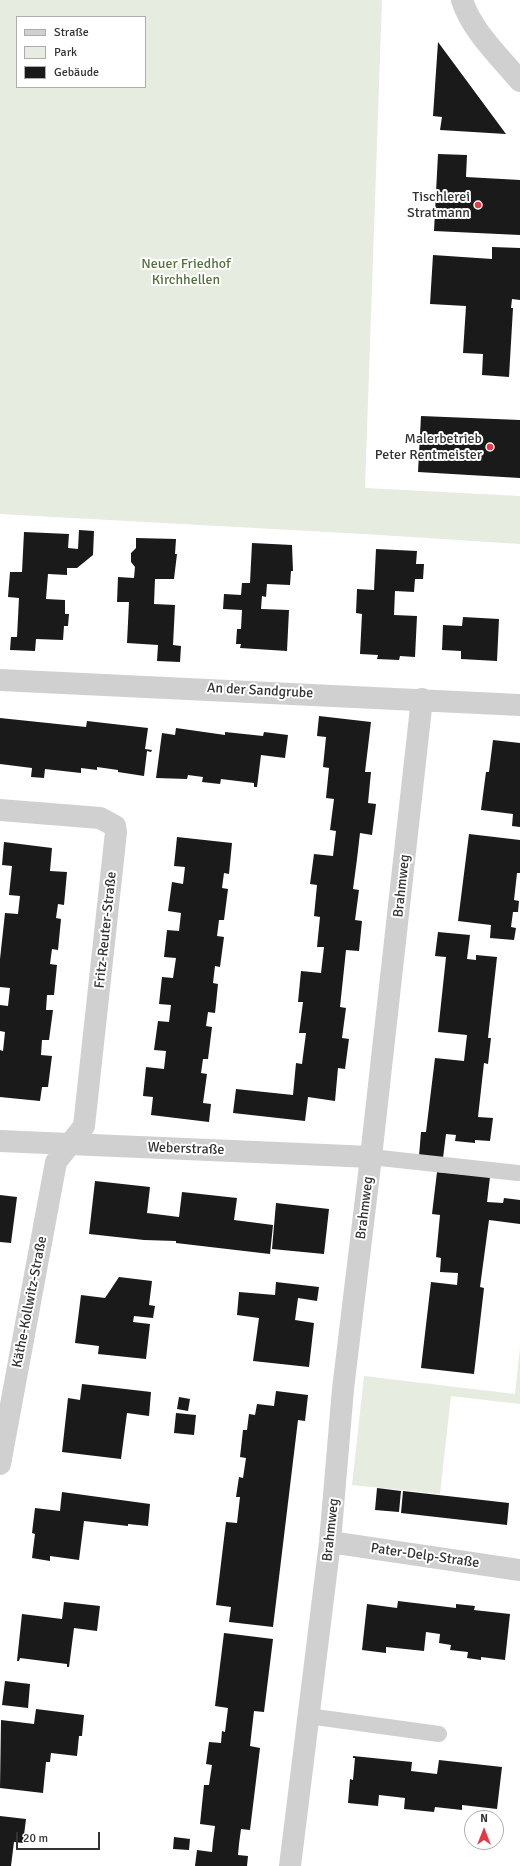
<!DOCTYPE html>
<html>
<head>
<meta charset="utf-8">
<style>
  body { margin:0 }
  #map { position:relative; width:520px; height:1866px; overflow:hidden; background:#fff; font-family:Signika,sans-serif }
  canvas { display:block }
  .legend { position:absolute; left:16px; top:16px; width:130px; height:72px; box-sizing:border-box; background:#fff; border:1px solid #adadad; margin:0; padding:5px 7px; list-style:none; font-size:12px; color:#333 }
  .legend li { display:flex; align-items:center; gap:8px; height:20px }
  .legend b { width:20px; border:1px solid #adadad }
  .north { position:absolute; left:464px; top:1810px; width:40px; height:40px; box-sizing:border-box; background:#fff; border:1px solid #adadad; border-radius:50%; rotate:0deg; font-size:11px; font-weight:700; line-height:16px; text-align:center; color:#333 }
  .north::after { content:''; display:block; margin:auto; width:14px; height:18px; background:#e63946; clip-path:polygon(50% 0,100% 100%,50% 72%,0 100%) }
  .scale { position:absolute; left:16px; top:1832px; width:84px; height:18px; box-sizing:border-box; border:2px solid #333; border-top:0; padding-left:5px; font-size:12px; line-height:14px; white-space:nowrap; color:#333; -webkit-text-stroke:3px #fff; paint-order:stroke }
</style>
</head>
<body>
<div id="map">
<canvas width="520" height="1866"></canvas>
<ul class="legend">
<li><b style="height:5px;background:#d0d0d0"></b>Straße</li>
<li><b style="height:11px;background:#e6ecdf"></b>Park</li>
<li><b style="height:11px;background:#1a1a1a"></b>Gebäude</li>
</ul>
<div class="north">N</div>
<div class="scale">20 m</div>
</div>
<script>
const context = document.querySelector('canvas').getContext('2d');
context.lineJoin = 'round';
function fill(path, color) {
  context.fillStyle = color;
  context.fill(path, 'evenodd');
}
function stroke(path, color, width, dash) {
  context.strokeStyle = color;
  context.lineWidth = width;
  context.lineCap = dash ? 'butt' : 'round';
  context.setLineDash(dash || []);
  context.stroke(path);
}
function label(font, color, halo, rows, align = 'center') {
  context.font = font + ' Signika,sans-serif';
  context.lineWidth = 4;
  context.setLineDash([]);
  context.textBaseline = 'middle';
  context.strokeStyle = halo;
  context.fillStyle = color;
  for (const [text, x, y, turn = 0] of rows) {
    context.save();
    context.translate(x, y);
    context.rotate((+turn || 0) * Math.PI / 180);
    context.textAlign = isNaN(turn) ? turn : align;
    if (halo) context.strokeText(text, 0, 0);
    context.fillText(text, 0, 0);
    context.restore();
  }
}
const green = new Path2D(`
  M0,0H382L365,488L520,496V544L364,534L0,514ZM17,17H145V87H17Z
  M520,1348V1404L451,1396L440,1494L352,1485L364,1376L515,1394Z`);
const building = new Path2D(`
  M438,42L506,134L440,130L442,117L433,116Z
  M438,154L467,155L466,177L520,180V235L434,231Z
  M492,247L520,248V300L512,299L511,308H513L509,377L482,375L483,354L463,353L466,306L430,304L433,255L492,259Z
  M421,416L520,420V478L418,472Z
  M79,530L94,531L93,555L77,568H67V575L48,574L46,599L65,600V614H69L68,626H64L63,640L36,639L35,651L10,650L11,637H17L19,598L8,597L10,572H22L24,532L69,534L68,548L78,549Z
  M136,538L176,539L175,554H177L174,579H155L154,604L175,605L173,645L181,646L180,662L157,661L158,645L127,643L129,602H117L118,577L134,578L135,567L131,562V553L136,548Z
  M252,543L292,545L293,571H291L290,585L267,584L266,597L262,596L261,609L289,610L287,651L240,648L241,644H236L237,629H241L242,610L223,609L224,594L241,595L242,583H250Z
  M376,549L417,551L416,564H424L423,579H415L414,592L395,591L394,615L417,616L415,657L400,656L399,660L377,659L378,655L360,654L362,614L356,613L357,589L374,590Z
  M463,617L499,619L497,661L461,659V651L442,650L443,625L462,626Z
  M319,716L371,722L365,772H371L368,803L376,804L372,835L360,833L357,859L353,889L359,890L355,920L362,921L359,951L346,950L340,1007L346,1008L342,1038L349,1039L345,1069L338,1068L335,1101L308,1097L305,1121L233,1113L236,1089L293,1095L296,1063L302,1064L306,1033H299L303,1002H298L301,971L321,973L324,947H317L320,917L314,916L317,885L310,884L314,854L333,856L336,831L330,830L334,799L326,798L329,768L323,767L326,737L317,736Z
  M0,718L86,727L87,721L148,728L145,749L152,750L151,752L147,751L144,776L118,772V770L97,767V770L81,768V773L45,769L44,778L31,777L32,768L0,764Z
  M176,728L225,735V732L263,736L264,732L288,735L285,758L261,755L257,787H254V783L221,779L220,784L202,782L203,777L188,775L187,779L156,778L162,733L175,735Z
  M493,740L520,743V827L512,826L513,814L481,810L486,772H489Z
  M469,834L520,840V873H517L514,900L519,901L518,912H513L511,927L516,928L514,940L490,938L491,925L458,921Z
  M177,837L232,843L229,874L224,873L222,888L228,889L224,920H219L217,936L224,937L220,967L215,966L213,983L218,984L215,1013L208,1012L206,1026L212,1027L208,1059H203L201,1073L207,1074L203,1103L211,1104L209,1122L151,1115L153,1097L143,1096L146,1067L164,1069L166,1051L154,1050L158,1021L169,1022L171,1005L159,1004L162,977L173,978L176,958L164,957L167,930L179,931L181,913L168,911L172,882L183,884L185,867L174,866Z
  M4,842L52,848L50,871L67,872L64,905L58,904L56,918L61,919L58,950L52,949L50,964L57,965L54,995H47L46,1010H53L49,1040H42L41,1055L52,1056L48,1087H42L40,1101L0,1097V1050L3,1051L5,1032L0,1031V1005L8,1006L10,988L0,987V959L5,913L18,914L20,896L9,895L12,866L2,865Z
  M438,932L470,935L467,959L476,960V955L497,957L488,1038H491L488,1064L484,1063L478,1117L493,1118L490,1141L475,1140V1143L455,1141L456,1135L446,1134L443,1158L419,1156L421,1132H426L435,1058L464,1061L467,1035L438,1032L446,957L435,956Z
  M437,1172L490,1177L487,1202L503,1203L504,1198L520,1200V1224L489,1220L480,1287L484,1288L474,1374L421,1368L431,1282L457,1285L458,1273L440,1272L441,1258L436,1257L440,1215L432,1214Z
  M95,1181L150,1187L147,1213L179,1217L182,1192L237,1198L234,1220L273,1225L270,1254L176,1243V1241L144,1240L89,1234Z
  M0,1195L17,1197L11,1243L0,1242Z
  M276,1203L329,1209L324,1254L272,1249Z
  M119,1277L152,1281L149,1305L155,1306L153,1318L134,1316L133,1322L150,1324L146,1359L98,1354L99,1346L75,1343L81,1295L105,1298Z
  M276,1282L319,1287L317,1301L298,1298L295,1320L314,1323L309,1367L253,1361L259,1318L237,1315L239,1292L275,1295Z
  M82,1384L151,1392L149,1416L127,1413L121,1459L62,1452L68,1398L80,1400Z
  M276,1391L308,1395L305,1421L298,1420L273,1627L229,1622L231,1607L216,1605L226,1522L237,1523L240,1497H236L239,1477L243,1478L246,1458L240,1457L243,1430H247L249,1414L255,1415L257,1404L274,1406Z
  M179,1397L190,1399L188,1411L177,1409Z
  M176,1413L196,1415L194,1435L174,1433Z
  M377,1488L401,1491L399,1512L375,1510Z
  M403,1491L509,1503L507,1525L401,1513Z
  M62,1492L150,1504L148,1526L128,1524V1526L84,1521L79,1560L50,1556V1561L32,1558L35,1534L32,1533L35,1508L60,1511Z
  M398,1601L456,1608V1604L475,1606L474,1610L510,1614L505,1660L481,1657V1660L467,1658L468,1652L450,1650L451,1645L439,1643L440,1634L426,1632L424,1651L386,1647V1653L362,1650L367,1604L397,1608Z
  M64,1602L100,1606L97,1631L74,1628L69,1667H67V1664L20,1658L19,1661H17L22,1614L62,1619Z
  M224,1633L273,1639L264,1712L254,1711L250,1746L260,1748L250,1830L241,1829L239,1844L238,1855L248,1856L247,1866H195L197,1850L212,1852L213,1841L215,1826L200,1824L204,1785H209L212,1765L206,1764L209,1742L221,1743L222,1731L225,1732L228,1708L215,1706Z
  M5,1681L30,1684L28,1708L2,1705Z
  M36,1709L84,1715L82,1736H79L77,1756L51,1753L50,1762H46L43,1793L0,1788L1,1720L34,1724Z
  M353,1756L412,1762L411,1771L437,1774L439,1760L502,1767L497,1809L462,1805V1810L435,1807L434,1812L404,1809L405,1798L379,1795L378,1806L348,1803L350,1779L353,1780L355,1758H353Z
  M0,1816L26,1819L23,1843L14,1842L11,1866H0Z
  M174,1837L190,1839L189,1850L173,1849Z`);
const lane = new Path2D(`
  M371,1157L518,1173
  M308,1716L439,1734`);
const street = new Path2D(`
  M462,0C472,31 499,56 520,81
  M0,680L520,705
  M0,810L100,818L115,826L116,832L84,1126L56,1162L0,1464
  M0,1141L371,1157
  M330,1542L520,1570
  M290,1866L330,1542L343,1389L371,1157L422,699`);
const markers = [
  [478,205,4,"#e63946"],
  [490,447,4,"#e63946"]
];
const poiNames = [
  ["Tischlerei",470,197],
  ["Stratmann",470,213],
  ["Malerbetrieb",482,439],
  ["Peter Rentmeister",482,455]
];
const parkNames = [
  ["Neuer Friedhof",186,264],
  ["Kirchhellen",186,280]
];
const streetNames = [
  ["An der Sandgrube",260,691,3],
  ["Brahmweg",402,886,-84],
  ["Fritz-Reuter-Straße",106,930,-84],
  ["Weberstraße",186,1149,2],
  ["Brahmweg",365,1208,-83],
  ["Käthe-Kollwitz-Straße",30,1302,-79],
  ["Brahmweg",331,1530,-84],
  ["Pater-Delp-Straße",425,1556,8]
];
fill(green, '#e6ecdf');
fill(building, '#1a1a1a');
stroke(lane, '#d0d0d0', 16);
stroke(street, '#d0d0d0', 22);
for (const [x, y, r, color] of markers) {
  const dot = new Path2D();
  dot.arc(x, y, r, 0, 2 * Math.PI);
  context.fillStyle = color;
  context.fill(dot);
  stroke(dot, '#fff', 1.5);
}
label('14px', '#333', '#fff', poiNames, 'right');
label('14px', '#56703f', '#fff', parkNames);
label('14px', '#333', '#fff', streetNames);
</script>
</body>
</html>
